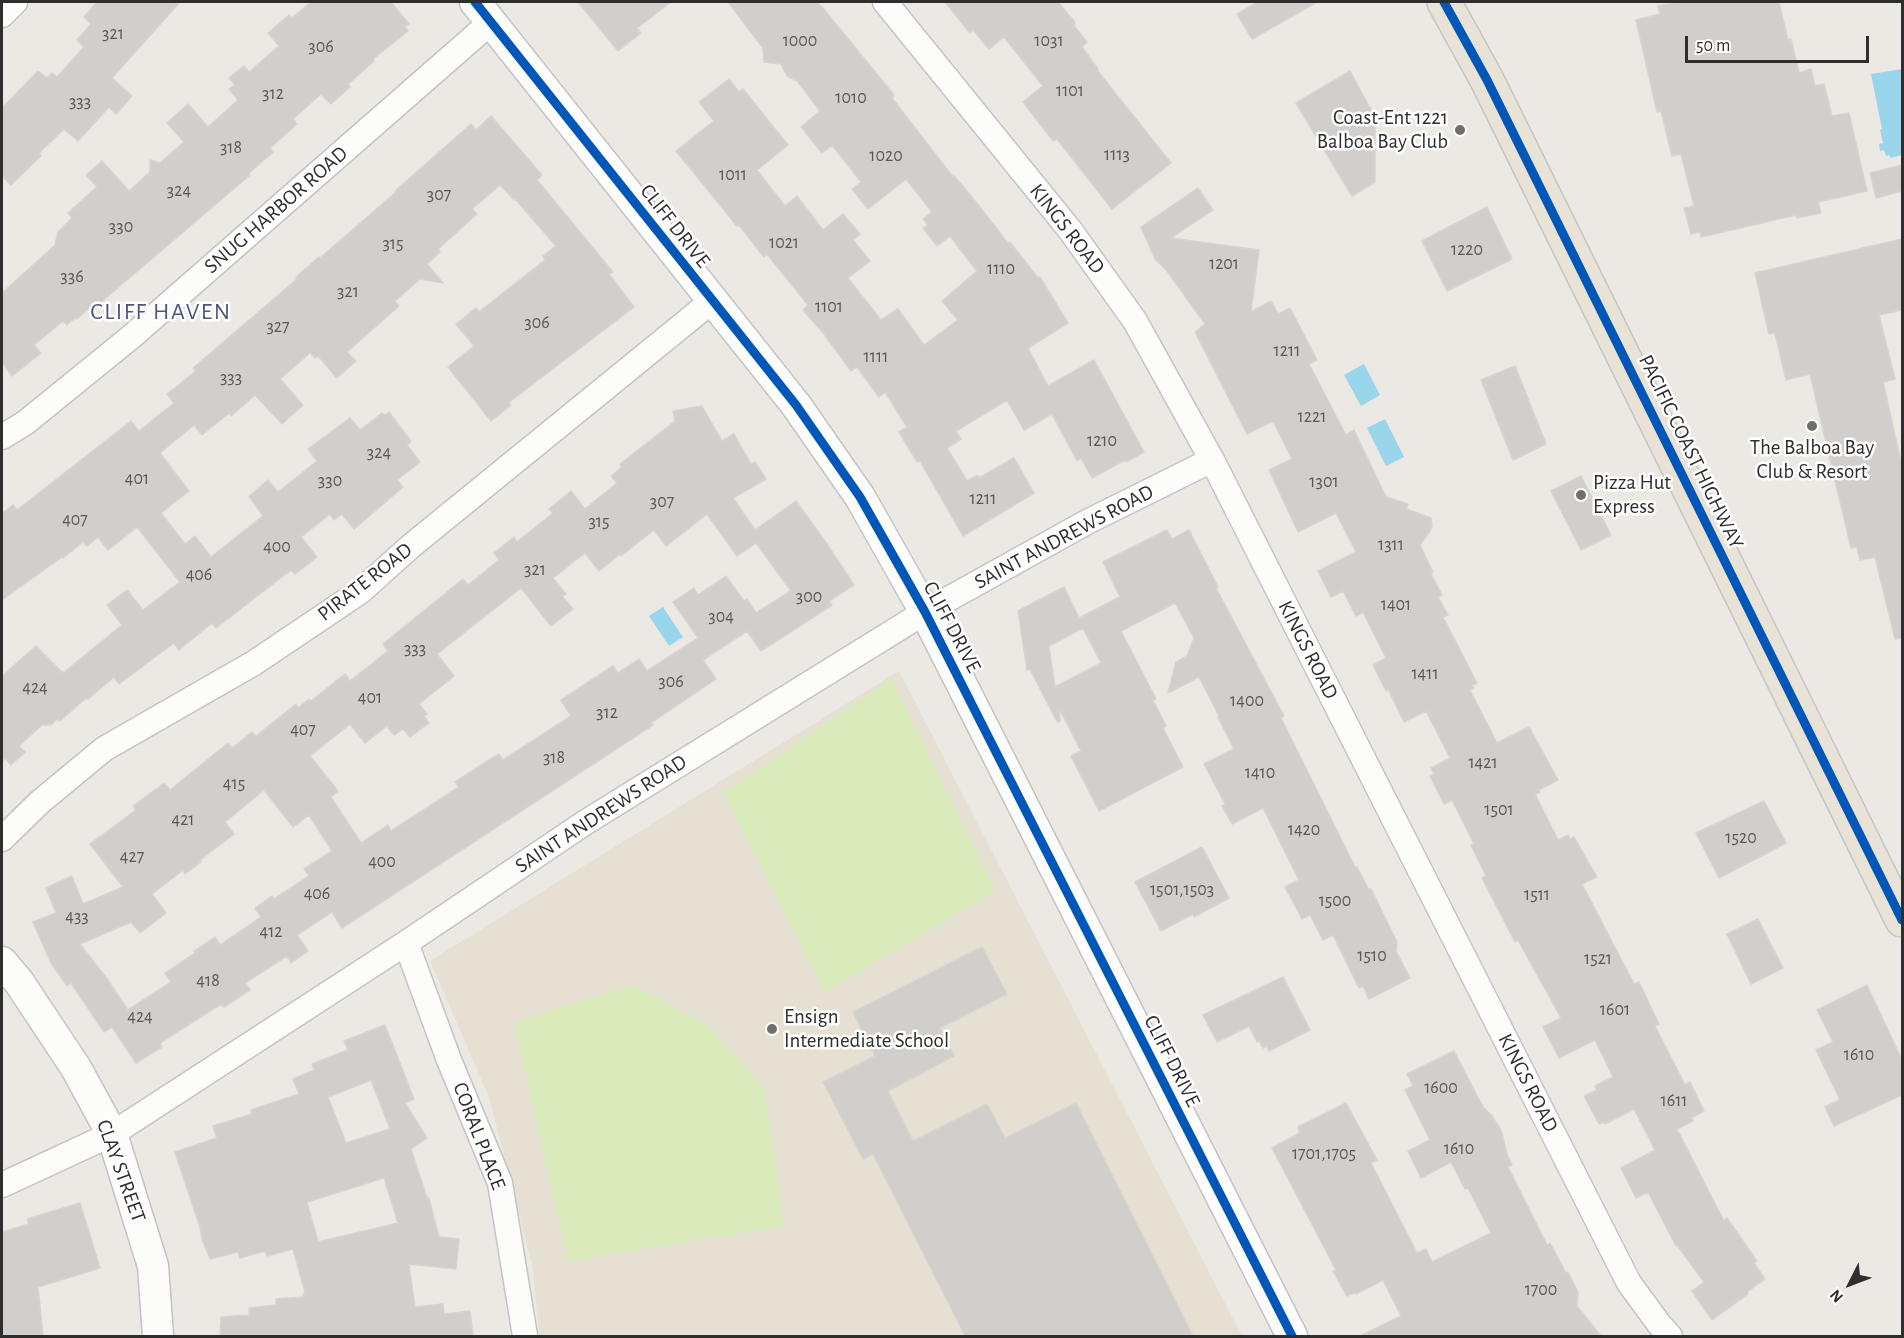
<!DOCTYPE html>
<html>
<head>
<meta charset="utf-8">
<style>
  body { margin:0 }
  #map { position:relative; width:1904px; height:1338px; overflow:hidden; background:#ece8e4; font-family:"Alegreya Sans",sans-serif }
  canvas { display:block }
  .frame { position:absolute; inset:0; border:3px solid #2e2e2e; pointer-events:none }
  .north { position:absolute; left:1820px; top:1254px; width:60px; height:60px; -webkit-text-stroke:4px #fff; paint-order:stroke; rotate:228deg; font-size:16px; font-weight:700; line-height:24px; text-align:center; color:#2e2e2e }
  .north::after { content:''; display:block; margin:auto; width:21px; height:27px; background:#2e2e2e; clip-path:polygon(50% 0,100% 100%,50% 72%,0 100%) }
  .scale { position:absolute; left:1685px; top:36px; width:184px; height:27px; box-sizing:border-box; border:3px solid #2e2e2e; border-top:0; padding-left:8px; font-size:18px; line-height:21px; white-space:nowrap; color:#2e2e2e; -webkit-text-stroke:4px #fff; paint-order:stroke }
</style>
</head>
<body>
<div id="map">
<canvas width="1904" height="1338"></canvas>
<div class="frame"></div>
<div class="north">N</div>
<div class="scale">50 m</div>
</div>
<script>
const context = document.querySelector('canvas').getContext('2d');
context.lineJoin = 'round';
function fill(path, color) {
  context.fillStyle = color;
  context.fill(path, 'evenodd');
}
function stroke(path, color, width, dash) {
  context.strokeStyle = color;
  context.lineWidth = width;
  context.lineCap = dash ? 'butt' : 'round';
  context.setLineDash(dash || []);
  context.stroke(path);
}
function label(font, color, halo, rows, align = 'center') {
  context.font = font + ' "Alegreya Sans",sans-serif';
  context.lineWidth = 5;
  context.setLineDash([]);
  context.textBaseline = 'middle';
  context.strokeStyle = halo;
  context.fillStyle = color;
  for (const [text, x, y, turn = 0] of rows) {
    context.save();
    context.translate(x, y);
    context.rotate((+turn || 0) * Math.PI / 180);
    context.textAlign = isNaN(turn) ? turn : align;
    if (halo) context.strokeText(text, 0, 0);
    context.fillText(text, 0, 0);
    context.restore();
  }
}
const education = new Path2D(`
  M899,671L1242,1336H539L533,1268L489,1097L430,961Z`);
const pitch = new Path2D(`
  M891,679L995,891L825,992L724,793Z
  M632,985L706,1024L764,1088L784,1226L568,1261L514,1022Z`);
const water = new Path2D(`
  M1902,69V155L1890,158V155L1886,156L1884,150L1880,151L1879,144L1883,143L1880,130L1882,129L1871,74Z
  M1364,364L1380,395L1361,406L1344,375Z
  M1385,419L1404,457L1386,466L1367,428Z
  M663,607L683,637L669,646L649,616Z`);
const building = new Path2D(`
  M97,2H180L112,78L132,96L116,114L109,107L78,141L64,129L39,153L41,156L11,185L2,176V108L38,71L47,78L52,73L57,77L84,47L77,40L91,24L84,17Z
  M311,2H391L409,24L405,27L408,31L373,59L374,61L348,84L350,87L331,104L321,94L293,119L297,124L270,148L273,152L249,173L250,175L93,309L92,308L87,310L77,319L76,317L67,325L63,321L34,345L41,353L12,376L2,362V293L55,245L58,232L72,218L68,213L97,187L86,175L102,161L129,191L150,172V160L160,163L184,142L167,123L188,104L208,127L238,100L229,89L235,85L229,78L244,66L249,72L279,46L268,33L289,15L292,18Z
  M578,2H671L637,28L641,33L618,51Z
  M728,2H816L822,7L894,95L892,98L953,177L954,176L968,192L1008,243L1010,242L1038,278L1040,277L1068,323L1028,348L1048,386L1094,360L1144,452L1126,462L1125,460L1092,478L1081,458L1077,461L1052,414L1024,430L1007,400L956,431L961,439L947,448L967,481L978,475L979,478L1014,458L1034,493L963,536L920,461L917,462L899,432L907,427L885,392L879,397L857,367L851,371L824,334L803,310L808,305L767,254L764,257L739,225L737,226L676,151L714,121L699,102L729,79L739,92L743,89L788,145L757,170L785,206L797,196L823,230L843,214L860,234L853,240L870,261L848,278L881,320L898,309L924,345L958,320L942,301L977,271L950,236L937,246L923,228L928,225L923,219L932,212L906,179L868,209L852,189L861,182L832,145L822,153L801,127L820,111L797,81L787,76L781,64L764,62L763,48Z
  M945,2H1058L1075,22L1074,26L1087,42L1082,47L1098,69L1097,70L1171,163L1112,209L1057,139L1053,141L1023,102L1043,86L1004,37L989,49L973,30L970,33Z
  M1258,2H1317L1252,39L1237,14Z
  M1678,2H1779L1788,40L1791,39L1799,73L1811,69L1815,86L1824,84L1832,116L1849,113L1867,191L1818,202L1821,213L1797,218L1796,215L1701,237L1700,232L1691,234L1684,208L1694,206L1681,154L1672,156L1661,111L1657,112L1636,20L1660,14L1658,6Z
  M1350,71L1375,117V182L1352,196L1296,103Z
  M491,116L542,175L537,180L613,272L609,274L634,307L508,403L511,405L491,421L448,367L474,346L456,324L476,308L479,312L545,260L543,256L556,246L515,199L514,200L500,185L472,209L477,214L438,249L440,252L427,264L443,283L420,279L395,301L399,306L347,352L356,361L337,378L318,356L315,358L310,353L280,379L303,405L282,424L255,395L231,416L229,413L202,435L194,425L160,453L189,491L161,513L185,544L195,536L211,557L263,516L249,496L268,480L278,492L317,461L308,449L350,418L360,430L382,413L385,415L389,412L411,441L407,445L420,462L397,480L403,487L354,529L342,514L334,520L330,514L301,537L317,557L295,574L291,570L216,628L212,623L179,650L174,643L119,684L114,677L88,699L86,698L60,721L57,719L51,725H42L19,746L25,752L11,765L5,758L2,762V676L36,646L63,673L122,625L107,605L127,590L143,610L180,582L137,527L108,550L98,537L87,546L83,542L63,558L62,557L2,600V513L13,505L17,510L131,421L139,431L174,403L167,394L196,371L193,368L297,279L296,277L319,257L320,258L396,192L395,191L471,124L476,130Z
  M1902,165V191L1876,198L1870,173Z
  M1198,188L1213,210L1171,238L1259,250L1251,312L1271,301L1278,314L1290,308L1317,360L1309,364L1346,435L1354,430L1386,497L1408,504L1406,509L1431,518L1432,526L1430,531L1420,545L1433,572L1431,574L1442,595L1438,597L1448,615L1443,617L1477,683L1472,685L1474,688L1470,690L1497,743L1529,727L1558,780L1539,790L1540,792L1535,794L1558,840L1568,835L1570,839L1574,837L1597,877L1582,884L1634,984L1639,982L1659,1024L1655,1026L1685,1085L1690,1082L1704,1111L1691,1118L1693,1121L1677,1129L1724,1221L1727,1218L1757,1261L1754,1263L1765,1279L1747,1292L1748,1294L1712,1320L1692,1291L1704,1282L1677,1245L1676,1246L1648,1192L1636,1198L1621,1168L1655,1150L1634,1109L1605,1124L1604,1122L1599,1124L1584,1096L1597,1090L1595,1086L1613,1077L1595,1040L1559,1058L1543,1027L1561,1018L1518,940L1515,942L1482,878L1486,876L1471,845L1474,844L1452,800L1444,804L1430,776L1434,774L1431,768L1450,758L1426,711L1404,722L1388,689L1386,691L1373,665L1386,658L1363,612L1356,616L1343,591L1331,597L1318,571L1356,552L1336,513L1298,532L1269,470L1292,459L1273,421L1247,434L1195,332L1205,324L1167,271L1155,259L1141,227Z
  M1487,207L1512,259L1447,291L1422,241Z
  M1902,239V310L1879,315L1895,379L1883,382L1902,466V638L1895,639L1875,557L1860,560L1857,547L1851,548L1810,374L1786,380L1775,333L1769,334L1755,273Z
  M1515,366L1546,444L1513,460L1481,380Z
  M702,406L722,441L734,434L751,464L755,462L766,479L733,498L755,530L796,501L827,544L854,585L829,601L832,605L761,651L747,631L703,660L716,679L651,723L653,725L342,928L332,912L297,935L308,951L291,963L287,956L245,983L250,990L224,1007L221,1004L160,1043L162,1047L136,1063L112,1027L104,1032L71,983L67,986L51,963L33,922L56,913L46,888L72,876L83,904L123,887L90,844L136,810L133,806L164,783L170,790L228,743L232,748L252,732L256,736L296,704L298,708L309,699L311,701L345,674L350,681L388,651L383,644L463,579L468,585L499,560L494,553L514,537L517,542L553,513L549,509L571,491L585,509L617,483L611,476L622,467L620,464L675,421L673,411ZM707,514L737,556L756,543L791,591L756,613L747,599L744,601L726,576L698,595L694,588L673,602L698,638L647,671L639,659L618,673L613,666L561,700L571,716L503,760L499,754L489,760L455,782L459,787L391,831L388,825L361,843L331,797L338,791L310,756L350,724L365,743L387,726L394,735L403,729L410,737L429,723L424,716L427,714L419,704L454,676L437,654L521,588L551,626L573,609L562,596L566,594L553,578L585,553L599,571L620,554L621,556L654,530L666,546ZM264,790L293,827L309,815L332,851L304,869L309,876L274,899L272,896L255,908L261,917L220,945L215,937L194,951L195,953L165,973L171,982L128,1010L107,979L80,944L131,922L140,933L166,913L152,894L183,870L185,874L201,862L199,861L234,834L225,822Z
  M1581,476L1611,535L1581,550L1551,491Z
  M1167,530L1172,539L1189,530L1218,587L1216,588L1284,716L1281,718L1355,867H1357L1369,890L1371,889L1397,942L1396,951L1410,978L1369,999L1363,986L1359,988L1333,935L1323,940L1310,915L1302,919L1285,887L1299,880L1263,808L1232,824L1222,806L1225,804L1204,764L1234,749L1218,717L1219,716L1199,677L1168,693L1176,662L1187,656L1194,638L1175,603L1121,631L1156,699L1153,700L1166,726L1163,728L1183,767L1099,811L1071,756L1081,751L1059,708L1060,721L1057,722L1030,669L1027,670L1018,611L1064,587L1079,618L1120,597L1103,562ZM1083,628L1101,663L1055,687L1049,646Z
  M1764,801L1786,843L1719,878L1696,833Z
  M1202,847L1229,898L1194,917L1193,914L1161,931L1135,882Z
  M1758,919L1783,968L1751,984L1727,934Z
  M982,947L1007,994L940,1028L954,1056L888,1091L913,1141L987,1104L1005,1138L1076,1103L1193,1336H965L873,1154L863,1159L823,1082L875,1056L853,1012Z
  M1283,977L1310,1030L1269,1051L1267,1046L1263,1048L1259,1041L1257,1042L1249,1026L1217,1042L1203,1015Z
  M1867,985L1902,1060V1095L1834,1126L1825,1107L1840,1100L1816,1050L1833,1042L1817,1010Z
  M385,1025L414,1099L405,1103L427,1138L411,1149L427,1198H429L439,1237L459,1239L456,1269L409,1264L415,1307L443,1304L444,1314L470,1311L473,1336H220L221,1317L249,1315V1308L276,1305V1299L304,1297L303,1294L305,1293L293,1249L267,1256L265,1251L240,1258L238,1252L210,1259L202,1239L200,1227L175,1152L217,1138L213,1126L252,1114L251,1110L299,1094L293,1079L314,1070L312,1064L348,1050L344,1041ZM371,1080L390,1129L346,1143L328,1097ZM384,1178L398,1223L318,1242L307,1202Z
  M1454,1051L1483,1107L1492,1116L1501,1130L1507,1154L1512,1165L1508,1167L1547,1245L1550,1243L1566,1273L1568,1272L1578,1292L1577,1306L1601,1336H1360L1401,1316L1383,1280L1356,1294V1292L1347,1296L1333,1271L1336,1270L1272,1148L1300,1133L1298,1127L1346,1103L1377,1160L1371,1163L1417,1253L1426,1249L1432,1262L1491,1233L1468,1188L1465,1189L1451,1162L1421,1178L1408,1151L1430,1140L1405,1090L1413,1086L1407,1074Z
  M80,1203L100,1268L38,1287L43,1336H2V1232L29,1224L27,1219Z`);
const minor = new Path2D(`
  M885,2L1070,230L1135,321L1212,460L1629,1283L1659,1324L1670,1336
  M2,15L15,2
  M2,437L25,423L131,337L491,22
  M2,839L40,802L104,749L254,663L361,591L411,546L712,301
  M406,943L449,1060L500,1183L525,1336
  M2,1185L112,1134L406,943L586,822L925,612L1087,522L1212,460`);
const tertiary = new Path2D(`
  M475,2L796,405L860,497L925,612L1292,1336
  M2,962L19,982L76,1068L112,1134L153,1266L158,1336`);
const trunk = new Path2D(`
  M1444,2L1487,80L1902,920`);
const cycleway = new Path2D(`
  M475,2L796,405L860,497L925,612L1292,1336
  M1444,2L1487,80L1902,920`);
const markers = [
  [1460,130,6,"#706f6e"],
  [1812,426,6,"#706f6e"],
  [1581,495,6,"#706f6e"],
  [772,1029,6,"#706f6e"]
];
const numberNames = [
  ["321",113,34],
  ["1000",800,41],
  ["1031",1049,41],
  ["306",321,47],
  ["1101",1070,91],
  ["312",273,94],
  ["1010",851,98],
  ["333",80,102],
  ["318",231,148],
  ["1113",1117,155],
  ["1020",886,156],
  ["1011",733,175],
  ["324",179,191],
  ["307",439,195],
  ["330",121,227],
  ["1021",784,243],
  ["315",393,244],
  ["1220",1467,250],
  ["1201",1224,264],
  ["1110",1001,269],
  ["336",72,277],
  ["321",348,292],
  ["1101",829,307],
  ["306",537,323],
  ["327",278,327],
  ["1211",1287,351],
  ["1111",876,357],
  ["333",231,378],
  ["1221",1312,417],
  ["1210",1102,441],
  ["324",379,453],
  ["401",137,479],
  ["330",330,481],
  ["1301",1324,482],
  ["1211",983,499],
  ["307",662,502],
  ["407",75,520],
  ["315",599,522],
  ["1311",1391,545],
  ["400",277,547],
  ["321",535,570],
  ["406",199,575],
  ["300",809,597],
  ["1401",1396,605],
  ["304",721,617],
  ["333",415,649],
  ["1411",1425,674],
  ["306",671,682],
  ["424",35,688],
  ["401",370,698],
  ["1400",1247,701],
  ["312",607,713],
  ["407",303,730],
  ["318",554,758],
  ["1421",1483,763],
  ["1410",1260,773],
  ["415",234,784],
  ["1501",1499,810],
  ["421",183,820],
  ["1420",1304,830],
  ["1520",1741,838],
  ["427",132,857],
  ["400",382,862],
  ["1501,1503",1182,890],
  ["406",317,894],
  ["1511",1537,895],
  ["1500",1335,901],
  ["433",77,917],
  ["412",271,932],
  ["1510",1372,956],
  ["1521",1598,959],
  ["418",208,981],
  ["1601",1615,1010],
  ["424",140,1017],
  ["1610",1859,1055],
  ["1600",1441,1088],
  ["1611",1674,1101],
  ["1610",1459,1149],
  ["1701,1705",1324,1154],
  ["1700",1541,1290]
];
const poiNames = [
  ["Coast-Ent 1221",1448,118,"right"],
  ["Balboa Bay Club",1448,142,"right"],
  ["The Balboa Bay",1812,448,"center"],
  ["Club & Resort",1812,472,"center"],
  ["Pizza Hut",1593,483],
  ["Express",1593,507],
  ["Ensign",784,1017],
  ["Intermediate School",784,1041]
];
const streetNames = [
  ["SNUG HARBOR ROAD",276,210,-41],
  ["CLIFF DRIVE",675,226,52],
  ["KINGS ROAD",1067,229,52],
  ["PACIFIC COAST HIGHWAY",1691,452,64],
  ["SAINT ANDREWS ROAD",1064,537,-28],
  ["PIRATE ROAD",365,582,-38],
  ["CLIFF DRIVE",952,627,62],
  ["KINGS ROAD",1308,650,63],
  ["SAINT ANDREWS ROAD",601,814,-33],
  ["CLIFF DRIVE",1172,1061,63],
  ["KINGS ROAD",1528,1083,63],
  ["CORAL PLACE",479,1136,69],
  ["CLAY STREET",121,1171,70]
];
const quarterNames = [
  ["CLIFF HAVEN",161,312]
];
fill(education, '#e6e0d3');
fill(pitch, '#d9eabb');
fill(water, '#99d6ec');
fill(building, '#d1cecb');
stroke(building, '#d7d4d0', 1.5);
stroke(minor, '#c5c4c5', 27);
stroke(tertiary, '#c5c4c5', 33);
stroke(trunk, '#c6c5c4', 36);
stroke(minor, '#fcfcfb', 24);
stroke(tertiary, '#fcfcfb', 30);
stroke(trunk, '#e9e2d6', 33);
stroke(cycleway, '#0057b8', 9);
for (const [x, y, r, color] of markers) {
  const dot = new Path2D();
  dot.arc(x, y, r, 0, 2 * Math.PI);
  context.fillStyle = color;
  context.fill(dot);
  stroke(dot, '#fff', 2);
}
label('18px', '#585857', null, numberNames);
label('21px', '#2e2e2e', '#fff', poiNames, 'left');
label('21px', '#2e2e2e', '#fff', streetNames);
context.letterSpacing = '1.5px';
label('24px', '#4d5680', '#fff', quarterNames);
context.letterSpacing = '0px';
</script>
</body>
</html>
